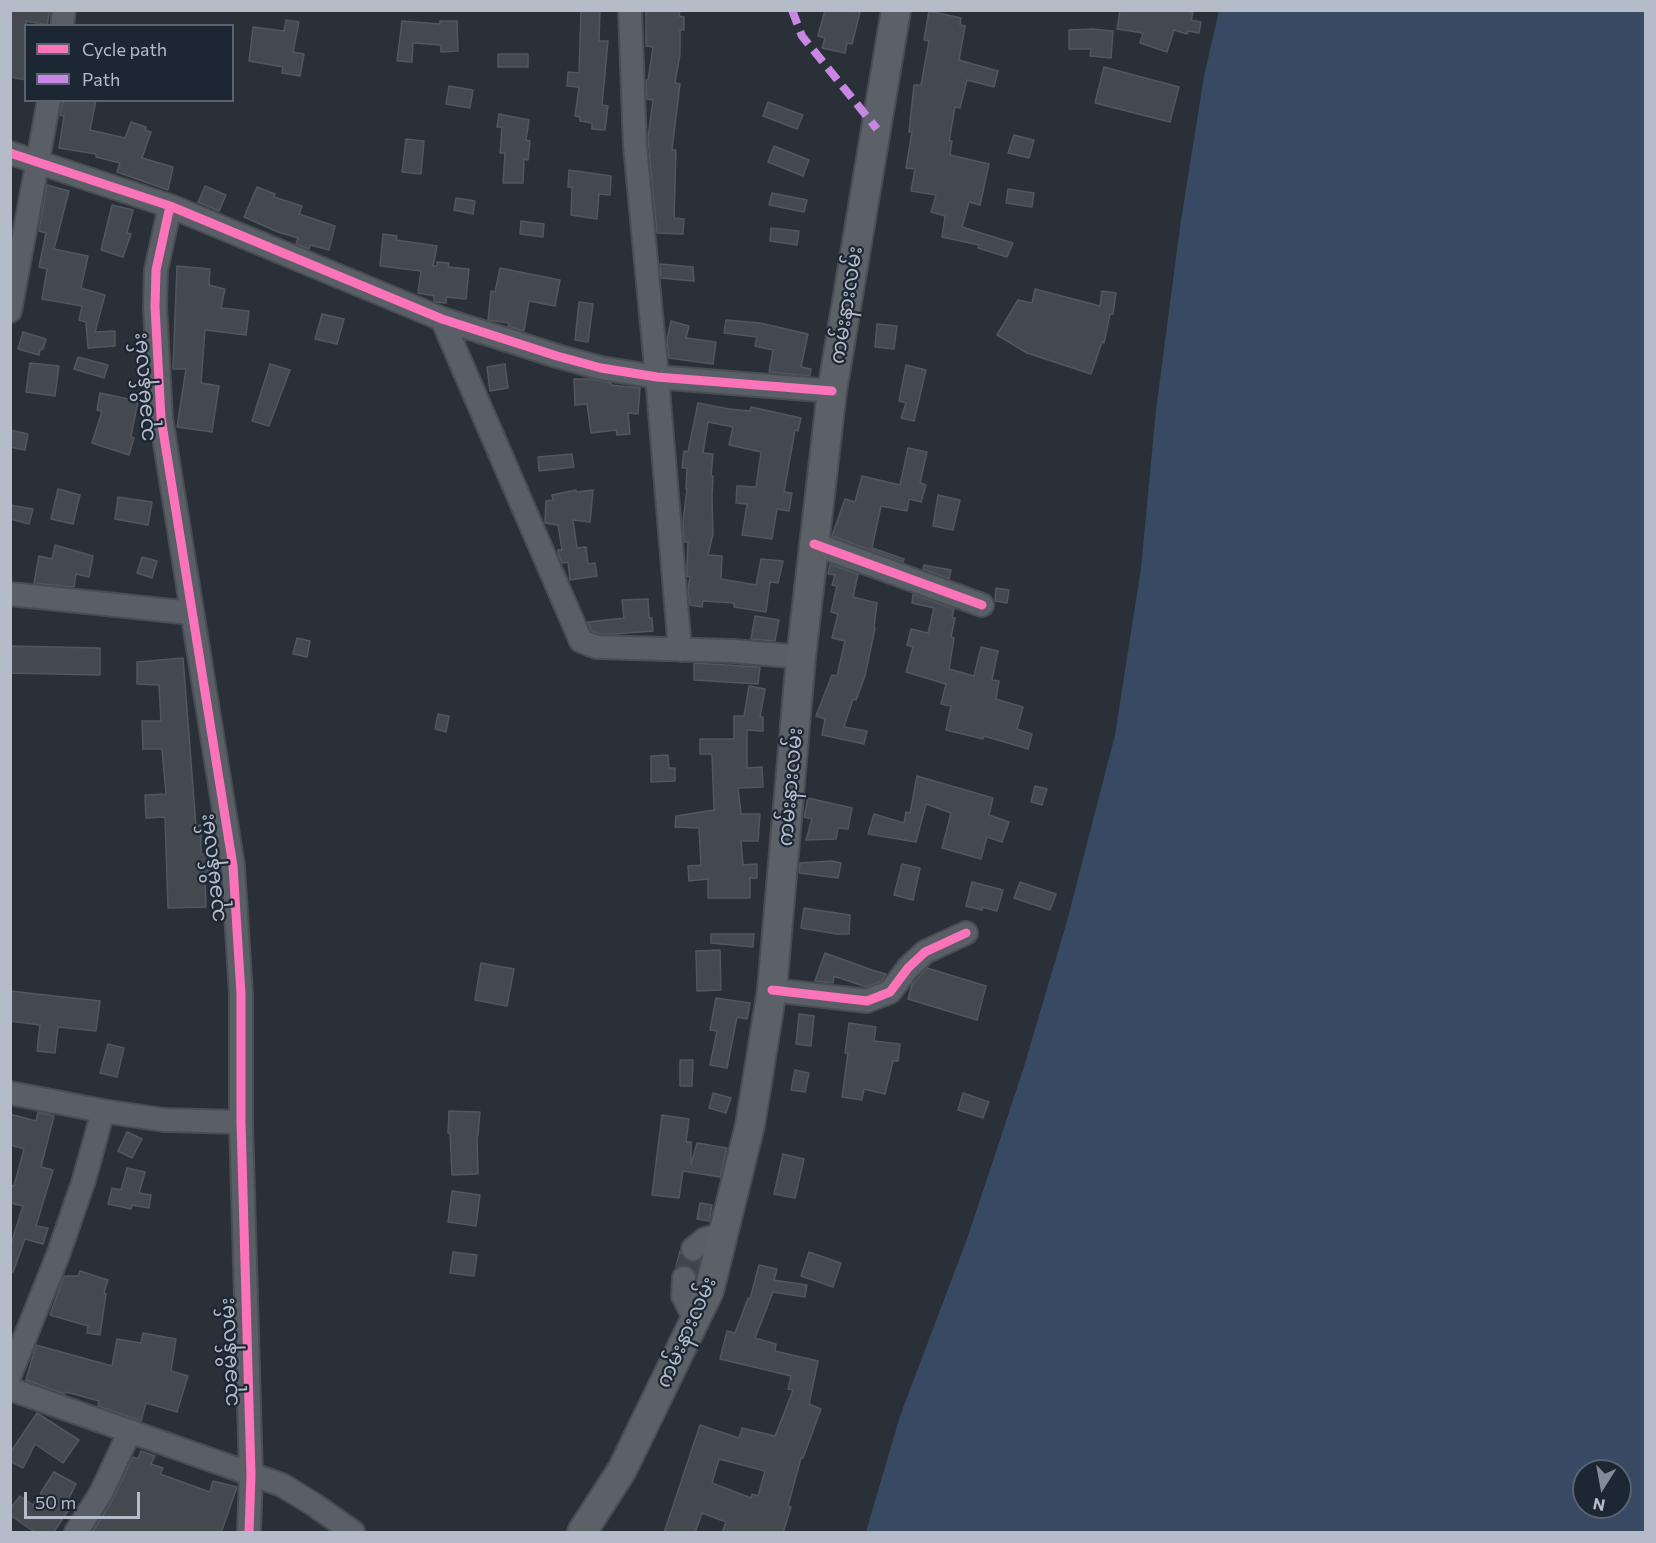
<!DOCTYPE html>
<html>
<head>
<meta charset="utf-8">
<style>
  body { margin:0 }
  #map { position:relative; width:1656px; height:1543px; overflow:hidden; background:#2a3038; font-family:Commissioner,sans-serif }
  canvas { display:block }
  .frame { position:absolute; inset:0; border:12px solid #b4bcc9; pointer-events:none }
  .legend { position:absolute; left:24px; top:24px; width:210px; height:78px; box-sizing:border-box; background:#1d2633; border:2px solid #59626f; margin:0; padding:8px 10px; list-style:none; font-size:18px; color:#b4bcc9 }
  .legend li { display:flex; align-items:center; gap:12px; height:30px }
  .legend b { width:30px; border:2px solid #59626f }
  .north { position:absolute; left:1572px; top:1459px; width:60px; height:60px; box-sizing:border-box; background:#1d2633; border:2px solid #59626f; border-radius:50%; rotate:191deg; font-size:16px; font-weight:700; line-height:24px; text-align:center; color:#b4bcc9 }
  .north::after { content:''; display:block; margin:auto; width:21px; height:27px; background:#848b96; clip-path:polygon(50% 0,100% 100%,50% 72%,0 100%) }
  .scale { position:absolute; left:24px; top:1492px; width:116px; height:27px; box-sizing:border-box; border:3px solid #b4bcc9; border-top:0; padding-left:8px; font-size:18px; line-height:21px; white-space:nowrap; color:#b4bcc9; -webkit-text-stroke:4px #1d2633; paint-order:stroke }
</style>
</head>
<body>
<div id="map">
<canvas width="1656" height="1543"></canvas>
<div class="frame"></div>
<ul class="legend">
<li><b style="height:8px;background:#fb73b8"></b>Cycle path</li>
<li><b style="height:8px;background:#c787e3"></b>Path</li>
</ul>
<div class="north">N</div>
<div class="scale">50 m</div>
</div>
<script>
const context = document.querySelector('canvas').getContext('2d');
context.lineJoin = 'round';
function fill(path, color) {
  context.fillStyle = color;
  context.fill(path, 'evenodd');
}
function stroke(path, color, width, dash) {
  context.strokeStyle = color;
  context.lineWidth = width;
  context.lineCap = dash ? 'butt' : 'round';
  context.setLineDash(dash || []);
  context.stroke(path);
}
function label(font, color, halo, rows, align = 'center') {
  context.font = font + ' Commissioner,"Noto Sans Myanmar",sans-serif';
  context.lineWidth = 4.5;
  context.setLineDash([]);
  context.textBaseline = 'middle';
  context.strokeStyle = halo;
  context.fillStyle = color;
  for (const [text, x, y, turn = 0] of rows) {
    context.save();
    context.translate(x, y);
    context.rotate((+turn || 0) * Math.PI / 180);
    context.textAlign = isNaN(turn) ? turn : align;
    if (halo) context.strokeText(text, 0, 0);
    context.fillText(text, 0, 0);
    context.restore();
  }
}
const water = new Path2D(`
  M1219,11H1645V1532H866L900,1416L967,1239L1023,1070L1067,921L1115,735L1141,568L1156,410L1180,227L1204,76ZM1584,1471H1620V1507H1584Z`);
const building = new Path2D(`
  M10,10H50L47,25L26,21V80L10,77Z
  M581,10H600L599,41H608L602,105L608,106L605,130L592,129V123L580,121V117L575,116L579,87L567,86L568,72L579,73Z
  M646,10H680L679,16L684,17V30H680V54L675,83L680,84L672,150H676L674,218L684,219L683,234L657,233L648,138L653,100L647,99L646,80H648L653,47L646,46Z
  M825,10L860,12L852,44L847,43L845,53L822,48L825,38L818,36Z
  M1120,10H1186L1193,13L1191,20L1201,22L1199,33L1188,31L1187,34L1174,30L1167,52L1140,43L1143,33L1117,29Z
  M929,11L961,18L960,25L965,26L959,60L998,71L994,87L967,80L960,108L955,107L949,141H952L950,155L989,164L980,205L969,202L962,227L1013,243L1007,257L978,248L979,245L942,237L945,216L931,212L936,195L911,191L915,169L906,168L912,132H909L914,85H921L929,41L924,40Z
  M286,20L299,22L293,52L304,54L300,76L282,73L283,67L249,61L253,27L284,31Z
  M402,21L440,24V21H457L458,51L441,52V45L413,43L412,62L397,61Z
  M1092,29L1113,31L1111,58L1090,56L1091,49H1069V30Z
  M498,54H528V67H498Z
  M1104,67L1179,87L1170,122L1095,103Z
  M449,86L473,90L470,108L446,104Z
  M63,100H96L90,130L125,138L131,122L146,127L145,130L151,132L142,158L173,167L168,190L117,172L120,163L96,157V154L59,148L64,116L60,115Z
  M768,102L803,115L797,129L763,116Z
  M499,114L529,120L526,140L530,141L528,160L524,159L523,183H503L505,153H500L502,127H497Z
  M1014,135L1034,140L1029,158L1008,153Z
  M406,139L424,141L421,174L402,172Z
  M774,146L809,160L803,176L768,162Z
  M569,170L611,176L610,195L599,194L597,219L571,215L572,187H568Z
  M47,185L69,191L54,249L88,256L81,288L105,295L95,332L115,331V346L88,348L86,322L79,320L82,306L42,299L47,269L39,267L46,233L39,231Z
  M205,186L226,195L219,211L198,202Z
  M257,187L275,194L274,197L302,206L299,214L335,226L329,250L310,245L309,249L296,244L298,238L278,232L244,217Z
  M1008,189L1034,193L1032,207L1006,203Z
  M772,193L807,200L804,212L769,205Z
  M456,198L475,201L473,214L454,210Z
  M112,205L133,210L127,233L131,234L123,257L101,250Z
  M521,221L544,224L543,237L520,234Z
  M771,228L799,231L797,245L770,241Z
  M383,234L397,236L396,240L437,246L433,266H437V262L449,263L448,267L469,269L466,299L446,297V303L436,302L434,301V296L418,293L421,271L380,266Z
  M660,264L693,267L694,281L661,278Z
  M177,266L210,269L209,285L225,289L221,308L249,311L246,335L205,330L201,383L219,386L212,432L177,427L186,369H173Z
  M500,268L560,280L555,306L529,301L524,331L508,326L509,323L488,320L491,291L495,292Z
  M1035,289L1100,306L1102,291L1116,293L1113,314H1110L1104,343L1102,342L1091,374L1027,353L997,335L1018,300L1032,303Z
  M579,302L593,304L588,342L575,340Z
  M322,314L344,319L337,344L315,339Z
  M726,320L760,323L808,334L801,367L811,369L810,376L769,372L773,350L755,346L757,337L724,333Z
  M671,321L689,326L686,338L716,342L713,364L669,358L667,340Z
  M877,324L897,326L894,349L875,347Z
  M23,332L46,339L43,349L40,350L39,355L18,349Z
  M78,357L108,365L104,378L74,369Z
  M30,363L59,366L55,396L26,392Z
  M270,364L290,370L269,426L252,421Z
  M505,364L508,388L490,391L487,367Z
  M906,365L926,370L914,421L901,418L906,403L899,401Z
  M574,379H589L611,383V385L640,388L638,414L628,413L630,434L617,435L616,430L591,433L587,404L575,405Z
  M100,393L138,401L131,436L134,438L129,455L92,443L102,411L97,410Z
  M698,403L729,409L750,411L751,407L801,418L798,431L795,430L784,492L792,493L789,511L777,509L772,539L742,535L747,504L736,503L737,486L756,487L761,452L729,445L733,427L708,422L703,453L713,454L711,476H713L712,498L713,534L708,555L722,556L721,579L756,585L761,559L783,561L778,583L770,582L766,612L734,607V603L703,601L702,607L690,605L688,589L690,577L687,576V567L688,542H684L683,522L687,489H686L687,468H682L684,451L688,452Z
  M10,430L28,434L25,450L10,447Z
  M908,448L927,452L920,483L926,485L921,502L909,499L907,511L881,506L872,548L904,559L903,562L832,536L845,499L855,502L862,476L900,485Z
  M572,454L574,467L539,471L538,457Z
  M58,489L80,495L73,524L51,519Z
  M576,490V492L593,490L590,522L573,520L577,548L586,547L588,564L595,563L597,576L570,580L568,562L562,563L559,555L558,550H562L558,525L545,523L546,501L553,500L552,495Z
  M938,495L960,500L953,530L933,526Z
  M118,497L152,502L148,525L115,519Z
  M10,505L33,509L29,524L10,519Z
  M55,545L93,556L89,577L76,574L74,587L34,583L39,556L52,559Z
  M142,557L157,561L152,578L137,573Z
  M830,564L858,574L853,597L877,603L874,627L875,628L865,676L856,700L853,699L844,727L867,731L864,744L822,735L825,719L816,716L832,675L837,676L845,641L832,638L838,614L831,612L837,586L832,585L835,575L828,574Z
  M924,565L951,570L949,579L923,569Z
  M996,588L1009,590L1007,603L995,601Z
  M913,594L954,609L952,617L955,618L951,637L954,638L949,669L974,676L981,647L998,651L992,680L999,681L996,699L1023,707L1017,729L1032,734L1028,749L984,736L983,739L946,730L951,706L941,704L946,684L906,672L913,647L907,645L911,629L928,633L934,608L912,603Z
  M648,599L649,618H652L653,631L614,634H600L591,630L588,622L624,618L622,600Z
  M755,616L779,620L775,641L751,639Z
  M297,638L310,641L307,657L293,654Z
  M10,646L100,648V675L10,673Z
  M183,658L196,826L201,825V854H217L220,880H205L206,907L168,908L165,817L146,818L145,795L166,794L162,749H143L142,721H161L159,685L137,684V662Z
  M694,663L760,667L758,684L694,680Z
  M749,686L765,689L760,717H763V731L747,730V768L762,767L763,787L738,788L741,814H760L758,841H741L743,865L757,864V878H750V898H708V879L689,881L688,866L701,865L699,828L675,827L676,816L714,810L712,754H700V739H734V716H744Z
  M438,714L449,716L446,732L435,729Z
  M668,755L669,768H675V781L651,782V756Z
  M917,776L993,798L989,815L1009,822L1002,842L987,837L981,859L942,848L951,813L926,804L916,842L868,834L874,814L904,823L906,812L910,813Z
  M1035,786L1047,789L1042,805L1031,802Z
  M808,798L852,808L848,829L838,828L836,839L806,840L812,819L804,817Z
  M832,861L841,863L838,878L799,873L800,863Z
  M902,864L920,868L913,900L894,895Z
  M972,882L1003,890L997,911L982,907V910L966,906Z
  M1020,882L1056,894L1050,910L1014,898Z
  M804,908L850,915L849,934H837L801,928Z
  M711,934H754L753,947L711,943Z
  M720,950L721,990L697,991L696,951Z
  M825,953L872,970L886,974L882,981L866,987L834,976L833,983L815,981Z
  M481,963L514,969L507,1006L475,1000Z
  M927,968L986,986L977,1020L908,999L912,985Z
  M10,991L100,1001L96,1031L58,1027L55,1053L37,1051L40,1025L10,1021Z
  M716,998L750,1003L747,1019L737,1017L727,1068L710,1065L717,1031L710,1030Z
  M799,1014L814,1016L811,1046L796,1044Z
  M849,1023L876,1027L874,1041L900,1044L898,1061H893L885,1094L864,1089L862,1100L842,1097L848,1053H845Z
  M108,1044L124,1048L117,1077L100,1073Z
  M680,1060H693L692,1086H680Z
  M795,1070L809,1073L805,1092L791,1090Z
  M713,1093L731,1098L726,1113L709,1108Z
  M963,1093L989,1102L983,1118L958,1110Z
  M449,1111L480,1112L478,1135H477L478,1174L452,1175L450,1133H448Z
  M38,1112L54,1116L41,1167L53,1170L36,1226L48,1228L43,1244L25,1239L13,1272L10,1271V1247L23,1206L10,1203V1185L14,1186L24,1149L10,1145V1114L36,1121Z
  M662,1115L689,1119L686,1142H691V1165L697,1143L727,1148L720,1177L683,1171L679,1198L652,1195Z
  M127,1132L142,1139L132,1158L118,1151Z
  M783,1154L804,1159L795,1198L774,1194Z
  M127,1168L145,1172L139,1193L151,1195L149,1208L132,1205L131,1209L108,1204L112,1188L121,1190Z
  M452,1191L480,1195L476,1226L448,1222Z
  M700,1203L712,1205L709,1221L697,1219Z
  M680,1251L682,1257L688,1261L700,1260L696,1273L692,1267L685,1265L676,1267Z
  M453,1252L477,1255L474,1276L450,1273Z
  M809,1252L841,1263L833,1287L801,1276Z
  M759,1265L777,1269L774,1280L807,1285L805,1297L773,1292L755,1338L776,1344L775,1351L818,1361L809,1404L821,1409L803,1458H801L788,1506L791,1507L783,1533H722L726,1522L702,1513L695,1533H664L700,1425L739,1438L742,1428L775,1436L793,1390L788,1389L791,1376L720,1359L727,1331L735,1333L748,1298L750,1299ZM719,1459L765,1471L758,1496L752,1494L751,1498L712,1483Z
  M80,1271L108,1280L104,1293L106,1294L100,1335L87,1333L88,1326L50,1315L64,1276H78Z
  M143,1333L176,1339L171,1371L188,1376L177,1412L146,1403L141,1421L98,1406L99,1401L66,1392L65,1394L26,1380L36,1345L112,1366L117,1339L141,1343Z
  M37,1413L79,1440L63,1463L35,1444L23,1468L10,1461V1453Z
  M141,1451L155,1456L151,1464L163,1468L160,1474L210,1492L213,1481L237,1487L221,1533H92L113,1499L133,1457L138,1459Z
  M54,1472L76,1484L67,1502L72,1505L53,1533H36L10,1515V1509L20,1496L33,1505Z`);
const minorTunnel = new Path2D(`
  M684,1278L693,1249`);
const minor = new Path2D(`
  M630,10L635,146L657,377L680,650
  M62,26L64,10
  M10,153L170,206L442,319L557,356L601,368L657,377L832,391
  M170,206L156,270L155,307L161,418L233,866L241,994V1122L251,1475L249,1532
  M10,311L49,100
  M442,319L581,641L597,647L733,651L801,657
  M814,544L982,605
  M10,594L192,613
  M772,990L867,1001L890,992L908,968L925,952L966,933
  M10,1093L103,1111L164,1120L241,1122
  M693,1249L705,1239L723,1234
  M684,1278L683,1296L695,1319
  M10,1375L58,1255L84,1180L103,1111
  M10,1389L282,1485L313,1504L353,1532
  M76,1532L101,1493L130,1431`);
const major = new Path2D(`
  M582,1532L622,1470L709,1291L750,1125L772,990L801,657L832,391L896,10`);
const quiet = new Path2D(`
  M792,10L802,36L877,129`);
const cycleway = new Path2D(`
  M10,153L170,206L442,319L557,356L601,368L657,377L832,391
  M170,206L156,270L155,307L161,418L233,866L241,994V1122L251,1475L249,1532
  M814,544L982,605
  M772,990L867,1001L890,992L908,968L925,952L966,933`);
const streetNames = [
  ["ကမ်းနားလမ်း",846,305,-81],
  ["သုခမိန်လမ်း",143,387,-94],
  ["ကမ်းနားလမ်း",790,787,-85],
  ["သုခမိန်လမ်း",212,868,-96],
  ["ကမ်းနားလမ်း",686,1332,-66],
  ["သုခမိန်လမ်း",229,1352,-92]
];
fill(water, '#384963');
fill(building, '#444950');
stroke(building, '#52575f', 1.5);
stroke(minorTunnel, '#3f454e', 22, [22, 11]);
stroke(minor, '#484c53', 26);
stroke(major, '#484c55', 32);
stroke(minor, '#5a5e66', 22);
stroke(major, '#5c6168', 28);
stroke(quiet, '#c787e3', 8, [15, 8]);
stroke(cycleway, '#fb73b8', 9);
label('21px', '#b4bcc9', '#1d2633', streetNames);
</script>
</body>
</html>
